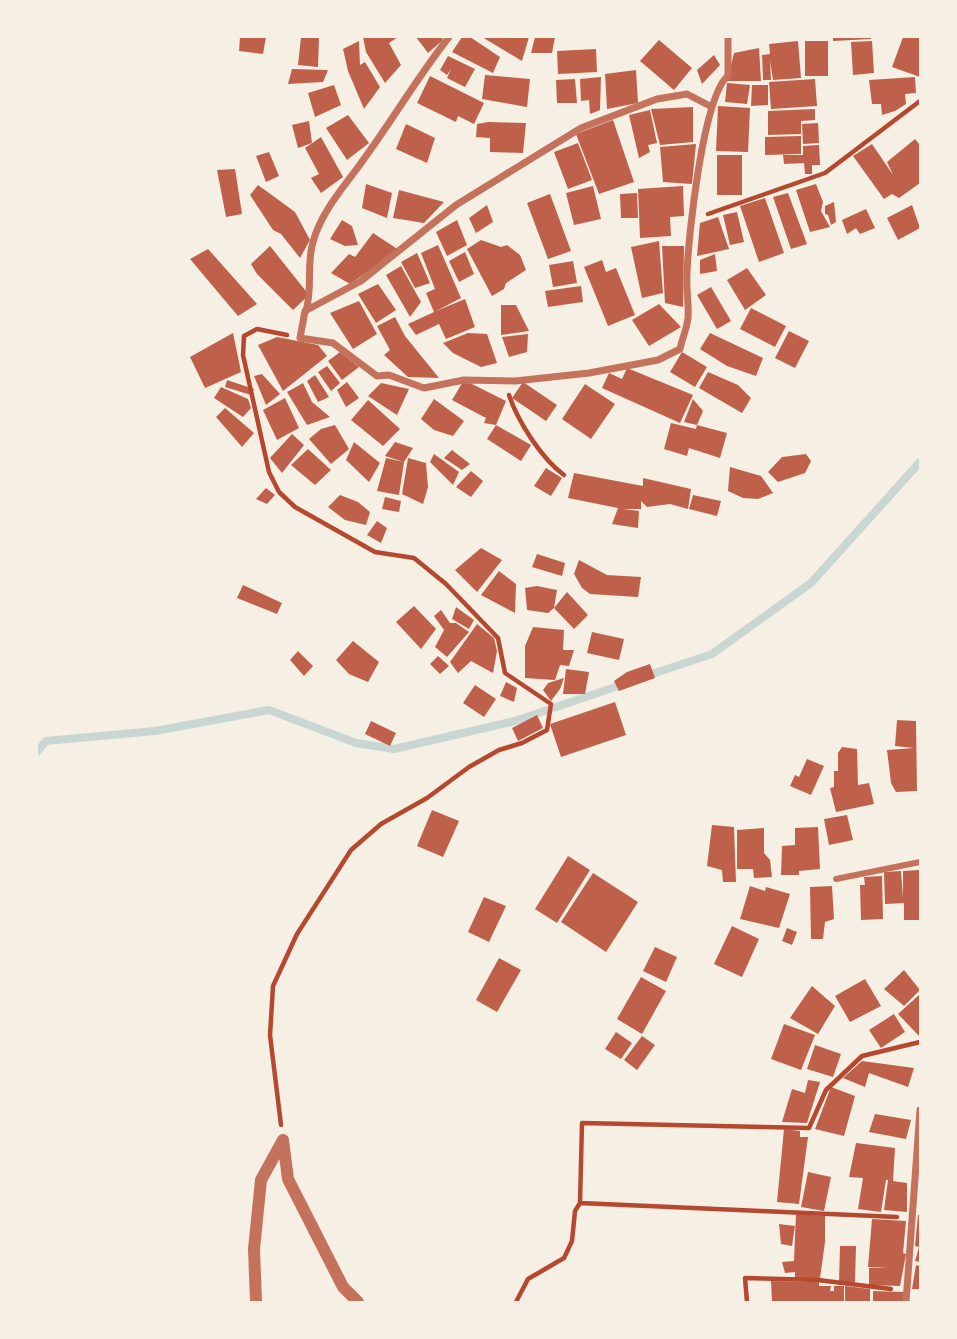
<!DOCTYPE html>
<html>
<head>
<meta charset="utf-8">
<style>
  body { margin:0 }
  #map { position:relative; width:957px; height:1339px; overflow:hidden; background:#f6efe4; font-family:"Source Sans 3",sans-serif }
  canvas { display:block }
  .frame { position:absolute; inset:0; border:38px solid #f6efe4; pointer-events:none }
</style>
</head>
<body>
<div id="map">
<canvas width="957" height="1339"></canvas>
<div class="frame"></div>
</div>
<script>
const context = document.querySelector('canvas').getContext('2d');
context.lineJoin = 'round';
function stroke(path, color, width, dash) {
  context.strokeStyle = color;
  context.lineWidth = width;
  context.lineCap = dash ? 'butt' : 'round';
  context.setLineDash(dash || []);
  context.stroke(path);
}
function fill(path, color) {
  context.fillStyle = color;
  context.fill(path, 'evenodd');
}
const stream = new Path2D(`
  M643,677L712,654L811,583L920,462
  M37,752L46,741L155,731L269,710L356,743L394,749L515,721L624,684`);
const building = new Path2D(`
  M240,37H266L263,54L239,51Z
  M301,37H319L318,67L298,65Z
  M363,37H398L389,43L401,65L385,83L366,52Z
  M416,37H441L443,40L428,53Z
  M462,37H470L500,57L493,73L452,52Z
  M482,37H529L522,61Z
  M535,37H555L552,53H531Z
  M833,37H871V39L833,41Z
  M903,37H920V77L892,67Z
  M659,40L692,68L674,90L640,61Z
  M359,41L360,65L365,62L380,87L364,109L348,71L343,49Z
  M798,41L801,78L773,80L770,61L771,80H763L762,55L770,54L769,44Z
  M805,41H828V76H805Z
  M872,41L874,73L853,75L851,42Z
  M759,48L761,81H727L734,53Z
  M596,49L597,72L558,74L557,51Z
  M714,55L720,65L702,84L697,70Z
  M448,56L475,69L465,87L447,78L451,69L447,75L440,70Z
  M292,69L328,70L323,82L288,84Z
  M636,70L638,103L607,109L605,74Z
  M485,75L530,79L527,107L482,99Z
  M430,76L484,103L474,124L458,116L456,122L417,103Z
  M601,77L600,110L590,114L589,100L581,101L580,79Z
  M915,77L916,93L905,94L906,104L895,111L882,115L881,104H872L869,80Z
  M575,79L577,103H557L556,80Z
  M815,79L817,106L771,109L769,82Z
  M727,83L750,85L747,104L725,102Z
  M334,85L341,105L315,117L308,93Z
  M752,85H768V105L751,106Z
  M718,106L750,108L748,152L716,151Z
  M693,107V142L660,145L651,109Z
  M815,109V120L801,121V134L768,135V111Z
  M650,110L657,143L648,145L650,152L639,158L629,115Z
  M348,115L369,143L347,160L326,128Z
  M613,120L634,182L599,194L576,134Z
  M309,121L312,143L298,148L292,125Z
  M488,122L526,123L523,153L490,152V138L476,137L477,124Z
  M818,123L819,143L803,144L802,124Z
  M406,124L435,138L427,163L396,149Z
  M801,136V154L765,155V137Z
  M321,137L343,177L321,193L311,178L319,174L305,148Z
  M915,139L920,145V183L899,198L892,194L884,199L853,156L872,144L893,175L887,162Z
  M578,143L592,180L568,189L554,152Z
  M696,144L692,184L663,182L660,147Z
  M819,145L820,165H812V174H805L804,163L784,164L783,155H803V146Z
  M269,152L279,176L266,182L256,156Z
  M717,155H742V195H717Z
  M235,169L242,214L226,217L217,170Z
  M366,184L392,193L387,218L362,208Z
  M816,184L823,202L821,211L830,227L810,232L796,190Z
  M258,185L295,212L310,240L300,258L281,234L273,230L250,195Z
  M593,186L601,219L574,225L566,193Z
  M683,186L684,216L670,217L671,236L640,238L638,189Z
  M399,190L444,202L424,223L393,218Z
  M637,193L638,218H621L620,194Z
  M788,193L807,244L791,249L773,197Z
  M550,194L571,251L548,259L527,203Z
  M765,198L784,253L759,262L740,206Z
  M834,202L836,222L831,225L828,215L825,214V206Z
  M487,205L493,222L476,233L469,218Z
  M912,205L920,228L898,240L887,218Z
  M866,209L875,228L860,234L856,228L847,234L842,220Z
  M737,212L744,242L730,245L723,215Z
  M718,217L729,249L697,256L700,223Z
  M342,220L352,226L358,245L345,246L330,239Z
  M457,220L467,245L447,256L436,232Z
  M373,233L399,250L350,284L331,273L349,254L355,257Z
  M481,240L501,247L507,245L520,255L526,270L506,283L504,289L492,296L467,249Z
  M659,241L663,293L642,298L631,247Z
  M438,245L461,298L436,311L465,299L475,327L446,339L439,324L416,335L408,324L434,312L426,293L435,289L421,253Z
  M270,246L309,295L293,310L257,274L251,264Z
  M662,246H684L683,307L665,303Z
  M208,249L257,304L238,316L190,259Z
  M465,252L474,274L459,282L449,261Z
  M417,253L430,283L415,288L401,262Z
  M715,254L717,271L700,274V260Z
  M602,260L606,272L616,268L635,315L608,326L584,267Z
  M573,261L577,283L553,287L549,265Z
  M401,266L421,302L410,317L386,275Z
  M747,268L766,295L745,310L727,280Z
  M378,284L396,310L376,323L358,294Z
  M581,286L583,302L548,307L545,291Z
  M711,287L731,321L717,329L697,295Z
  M359,301L377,334L353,349L330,313Z
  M659,304L681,327L649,346L632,320Z
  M501,305H516L529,331L501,335Z
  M751,308L786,326L775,347L740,329Z
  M395,317L405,336L439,378L408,377L384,355L390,350L377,326Z
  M789,331L809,341L795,368L775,358Z
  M233,333L241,372L205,388L190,357Z
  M468,333L487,334L497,363L481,367L453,353L443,343Z
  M710,333L763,358L756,376L727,366L700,349Z
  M528,334L527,352L509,357L502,337Z
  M277,337L318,345L327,356L283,391L258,345Z
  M340,352L359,367L342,380L328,361Z
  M682,352L707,367L695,387L670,372Z
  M327,366L340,383L331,391L318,372Z
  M627,368L693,395L680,423L602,388L609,373L622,379Z
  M708,372L738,385L751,398L742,413L699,388Z
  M262,374L280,394L266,405L254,376Z
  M315,375L329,397L318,402L307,381Z
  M227,380L254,389L251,395L225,387Z
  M464,380L506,401L496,425L484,423L486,418L452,400Z
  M347,382L359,398L346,407L337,390Z
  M523,382L557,405L546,421L512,398Z
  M303,383L312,402L330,417L307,425L287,392Z
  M381,383L409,389L397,415L368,396Z
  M585,384L615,404L591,439L562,419Z
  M221,387L248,399L251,408L243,417L214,398Z
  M285,398L299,428L277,440L263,410Z
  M434,399L464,421L453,436L434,430L421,419Z
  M693,399L703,411L697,425L684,422Z
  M368,400L400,429L383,446L351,420Z
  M225,408L254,433L242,447L216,417Z
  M671,423L696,429L697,425L727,433L720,458L689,448L687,456L664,449Z
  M335,425L349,449L331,464L309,439L321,429Z
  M496,425L531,445L521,461L487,439Z
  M292,434L304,445L282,473L270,458Z
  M354,442L380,463L369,482L346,460Z
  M395,442L413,448L404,462L385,456Z
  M308,449L331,470L315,485L291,465Z
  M452,450L470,464L462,470L444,458Z
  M434,454L459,472L453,485L430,462Z
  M806,454L811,461L805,473L778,482L768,472L782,457Z
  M386,458L404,462L399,495L377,491Z
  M408,458L426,463L428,487L423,504L402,494Z
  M730,467L761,476L773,493L758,499L743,498L728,491Z
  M546,468L562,478L551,496L534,486Z
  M471,471L483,481L471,497L456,487Z
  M574,473L643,486V478L691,489L688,509L670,504L647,507L641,501V509H623L639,511L638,528L612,524L618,508L568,498Z
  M266,488L275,495L267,504L256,499Z
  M340,495L358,502L370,512L366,525L345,520L328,507Z
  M693,495L721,501L717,516L689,509Z
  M385,497L401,501L399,512L382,509Z
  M377,521L387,528L381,543L367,535Z
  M481,548L502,560L477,592L455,570Z
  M537,554L565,563L562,576L532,567Z
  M579,560L607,575L641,577L638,597L590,594L582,588L574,574Z
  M499,571L516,584L515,613L481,595Z
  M243,585L282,603L277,614L237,598Z
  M537,586L557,590L554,608L548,613L527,610L525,588Z
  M567,592L588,615L574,629L554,608Z
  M414,606L436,629L421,649L396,622Z
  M456,607L474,620L469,629L452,619Z
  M441,610L450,623H456L469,632L447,657L435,647L444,630L434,616Z
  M477,624L494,638L497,651L493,673L471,661L458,673L450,662Z
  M533,627L564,630L563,650H574L569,666L560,665L555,680L525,678V646Z
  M592,632L624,639L619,660L587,653Z
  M353,641L379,662L368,682L349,674L336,660Z
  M298,651L313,666L304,676L290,660Z
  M438,656L449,666L440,674L430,664Z
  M650,664L655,678L619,691L614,681L627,672Z
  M566,669L589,672L585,694H563Z
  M564,678L560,689L551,701L543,690L548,683Z
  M506,682L517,688L514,702L500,696Z
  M475,685L496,699L484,717L463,703Z
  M615,702L626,735L561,757L550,724Z
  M537,715L543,728L518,741L512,728Z
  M897,720L916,721L917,791L896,792L891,783L887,750L914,748L895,746Z
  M371,721L396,733L390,746L365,734Z
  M842,747L857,749L858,785L869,783L874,804L836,812L830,788L834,787V771H838V753Z
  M807,759L824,766L811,795L790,786L795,775L799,777Z
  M432,810L459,821L443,857L417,846Z
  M847,815L853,840L829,845L824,819Z
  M712,825L734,827L736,882H723L722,870L707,866Z
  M818,827L820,869L799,871V875H781L782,846L795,845V828Z
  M764,828V853L770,860L772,877L754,878L753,869H737V830Z
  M568,856L590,870L557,923L535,909Z
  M919,870L920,920H904V903L885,904L884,872L901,871L903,898V871Z
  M593,873L638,902L606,952L561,922Z
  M882,876L883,919L861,920L860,885H865L864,877Z
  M750,886L765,891L766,887L790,894L779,928L740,919Z
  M832,886L834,919L825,922L823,939H811L810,887Z
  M484,897L506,906L489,942L468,932Z
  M732,926L759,939L742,977L714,964Z
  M787,928L797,932L792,945L782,941Z
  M655,947L677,957L666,982L643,971Z
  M499,958L521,970L497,1012L476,1000Z
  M904,970L920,990L904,1006L884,989Z
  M641,977L666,991L642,1034L617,1019Z
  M865,979L881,1006L850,1022L835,996Z
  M812,986L835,1006L818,1034L790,1018Z
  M920,994V1037L898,1014Z
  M894,1014L905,1032L881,1048L869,1030Z
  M784,1024L815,1035L801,1070L771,1059Z
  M616,1032L632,1043L621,1059L605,1049Z
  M642,1036L655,1045L637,1070L624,1060Z
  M815,1045L841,1054L833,1077L807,1069Z
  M862,1061L914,1068L908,1087L869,1073L865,1087L843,1078Z
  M808,1080L820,1082L807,1123L782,1122L792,1089L805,1093Z
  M831,1087L855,1096L844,1136L815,1129Z
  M875,1114L911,1120L906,1139L869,1132Z
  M784,1129L800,1131V1137H808L799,1204L777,1202Z
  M856,1143L895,1148L893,1181L907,1183V1212L884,1210L888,1180H886L881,1212L858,1209L863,1178L849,1177Z
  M808,1172L831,1177L824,1211L801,1207Z
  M796,1214L825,1216V1242L820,1278H795V1272L785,1273L782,1262L794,1261Z
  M918,1215H920V1262L915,1261L919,1247L915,1246Z
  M872,1219L906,1221L903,1253L906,1254L900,1286L869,1285V1268H888L868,1267Z
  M779,1224L795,1226L792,1246L781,1244Z
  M840,1246H856L855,1282H839Z
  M916,1265L920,1266V1289H912Z
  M771,1281L819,1282V1286H831L830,1291H834V1286H844V1302H772Z
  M845,1286L870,1289V1302H845Z
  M873,1291L904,1292L903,1302H873Z`);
const path = new Path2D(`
  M708,214L825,173L920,101
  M509,395C518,422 542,459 564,475
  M281,1125L270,1035L273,986L297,934L351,850L381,824L427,798L469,767L499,750L522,743L547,730L551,704L505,673L498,638L446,584L414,558L375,552L295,507L279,492L269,472L243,355L244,336L257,329L287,335
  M580,1203L582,1123L809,1128L826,1090L862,1056L920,1042
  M516,1302L528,1279L564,1258L572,1241L575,1211L580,1203L897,1217
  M747,1302L745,1278L818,1280L891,1289`);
const pedestrian = new Path2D(`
  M836,879L920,862`);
const minor = new Path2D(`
  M712,107L687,94L657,99L581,128L456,205L361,281L305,311L300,338L333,343L377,376L389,375L424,388L464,380L515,381L589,373L658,360L680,349C682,339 687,328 688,318C689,303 686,289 687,274C688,238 703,96 728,76V37
  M306,311C313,286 306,266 313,242C322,209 347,184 366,156C395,116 419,75 449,37
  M906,1302L920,1110`);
const tertiary = new Path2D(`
  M283,1140L288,1179L343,1287L358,1302
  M256,1302L254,1249L261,1180L283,1140`);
stroke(stream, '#c9d6d2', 8);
fill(building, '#bf614a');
stroke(path, '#b5482f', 4.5);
stroke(pedestrian, '#c5725c', 6);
stroke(minor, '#c5725c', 7);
stroke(tertiary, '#c5725c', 12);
</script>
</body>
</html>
